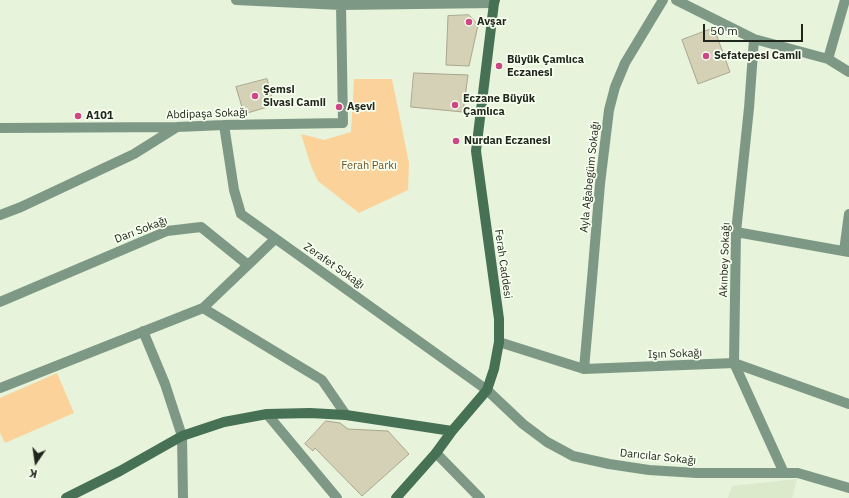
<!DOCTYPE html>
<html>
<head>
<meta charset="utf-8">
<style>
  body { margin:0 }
  #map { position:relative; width:849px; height:498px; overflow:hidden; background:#e7f3da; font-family:"IBM Plex Sans",sans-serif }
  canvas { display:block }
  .north { position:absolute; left:16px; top:442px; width:40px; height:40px; -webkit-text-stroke:3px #f7ffef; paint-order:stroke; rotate:193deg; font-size:11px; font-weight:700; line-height:16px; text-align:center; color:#21261d }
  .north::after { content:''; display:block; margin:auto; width:14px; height:18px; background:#21261d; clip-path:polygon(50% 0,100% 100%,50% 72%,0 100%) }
  .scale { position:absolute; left:703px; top:24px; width:100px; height:18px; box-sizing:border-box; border:2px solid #21261d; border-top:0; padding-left:5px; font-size:12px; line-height:14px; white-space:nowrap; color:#21261d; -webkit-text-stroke:3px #f7ffef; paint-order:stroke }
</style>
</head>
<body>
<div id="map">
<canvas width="849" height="498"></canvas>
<div class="north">K</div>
<div class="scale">50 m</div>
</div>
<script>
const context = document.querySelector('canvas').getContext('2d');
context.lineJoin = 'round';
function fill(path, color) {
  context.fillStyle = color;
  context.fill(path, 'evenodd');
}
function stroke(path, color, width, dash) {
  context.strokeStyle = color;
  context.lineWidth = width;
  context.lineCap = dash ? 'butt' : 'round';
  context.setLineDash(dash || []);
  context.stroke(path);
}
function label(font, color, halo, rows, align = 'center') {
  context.font = font + ' "IBM Plex Sans",sans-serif';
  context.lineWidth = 3.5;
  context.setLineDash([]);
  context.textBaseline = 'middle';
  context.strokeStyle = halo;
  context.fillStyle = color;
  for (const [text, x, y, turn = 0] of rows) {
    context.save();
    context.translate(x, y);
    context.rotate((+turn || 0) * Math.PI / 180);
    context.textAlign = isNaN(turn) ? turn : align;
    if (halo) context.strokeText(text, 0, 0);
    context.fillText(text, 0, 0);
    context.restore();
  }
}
const built = new Path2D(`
  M797,479L792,498H728L732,486Z`);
const green = new Path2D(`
  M354,79H392L409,163L408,190L359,213L318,181L311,166L301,134L324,140L351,132Z
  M57,373L74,413L5,443L0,433V398Z`);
const building = new Path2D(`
  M469,15L478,25L469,66L446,65L448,16Z
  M714,28L730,72L698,84L682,40Z
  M414,73L468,75L463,112L411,107Z
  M267,79L274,105L244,114L236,87Z
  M326,421L340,423L348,429L388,431L409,454L362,496L315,448L313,451L305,444Z`);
const street = new Path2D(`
  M236,0L341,5L494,3
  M676,0L754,39L828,59L849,72
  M754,39L749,108L736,232L734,363L784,473
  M828,59L845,0
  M224,125L234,190L241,214L487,390L523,424L547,442L573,456L609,464L649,470L697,473H798L849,488
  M0,128L177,127L224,125L343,123L341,5
  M0,215L21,207L134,154L177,127
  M736,232L849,252
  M844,251L849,214
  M0,302L167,231L201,227L248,265L275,239
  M203,308L248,265
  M143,331L165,384L182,436L183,498
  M499,342L584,369L734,363L849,404
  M584,369L592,279L600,184L609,110L615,87L625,63L663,0
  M0,388L203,308L322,380L346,415
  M267,414L337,498
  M436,453L480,498`);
const secondary = new Path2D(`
  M66,498L120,471L182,436L224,422L267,414L310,413L346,415L452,431
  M396,498L436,453L452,431L487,390L494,369L499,342V319L476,151L494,3L495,0`);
const markers = [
  [469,22,4,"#cd4685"],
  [706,56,4,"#cd4685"],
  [499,66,4,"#cd4685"],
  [255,96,4,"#cd4685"],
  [455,105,4,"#cd4685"],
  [339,107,4,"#cd4685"],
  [78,116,4,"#cd4685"],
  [456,141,4,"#cd4685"]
];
const poiNames = [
  ["Avşar",477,22],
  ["Sefatepesi Camii",714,56],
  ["Büyük Çamlıca",507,60],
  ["Eczanesi",507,73],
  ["Şemsi",263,90],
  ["Sivasi Camii",263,103],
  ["Eczane Büyük",463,99],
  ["Çamlıca",463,112],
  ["Aşevi",347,107],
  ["A101",86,116],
  ["Nurdan Eczanesi",464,141]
];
const streetNames = [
  ["Abdipaşa Sokağı",207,114,-2],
  ["Ayla Ağabegüm Sokağı",590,177,-84],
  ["Darı Sokağı",141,230,-21],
  ["Akınbey Sokağı",725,260,-88],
  ["Ferah Caddesi",503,264,82],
  ["Zerafet Sokağı",334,266,35],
  ["Işın Sokağı",675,354,-2],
  ["Darıcılar Sokağı",658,457,6]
];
const parkNames = [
  ["Ferah Parkı",369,166]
];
fill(built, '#daeaca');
fill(green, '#fbd39a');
fill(building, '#d4d1b6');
stroke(building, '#a9a68c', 1);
stroke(street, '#7d9986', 10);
stroke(secondary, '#467155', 10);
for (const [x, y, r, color] of markers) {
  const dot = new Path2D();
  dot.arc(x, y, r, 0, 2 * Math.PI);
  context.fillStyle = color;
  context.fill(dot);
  stroke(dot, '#f7ffef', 1.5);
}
label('bold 11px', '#21261d', '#f7ffef', poiNames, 'left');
label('11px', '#21261d', '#f7ffef', streetNames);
label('11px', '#705122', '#f7ffef', parkNames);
</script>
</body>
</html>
